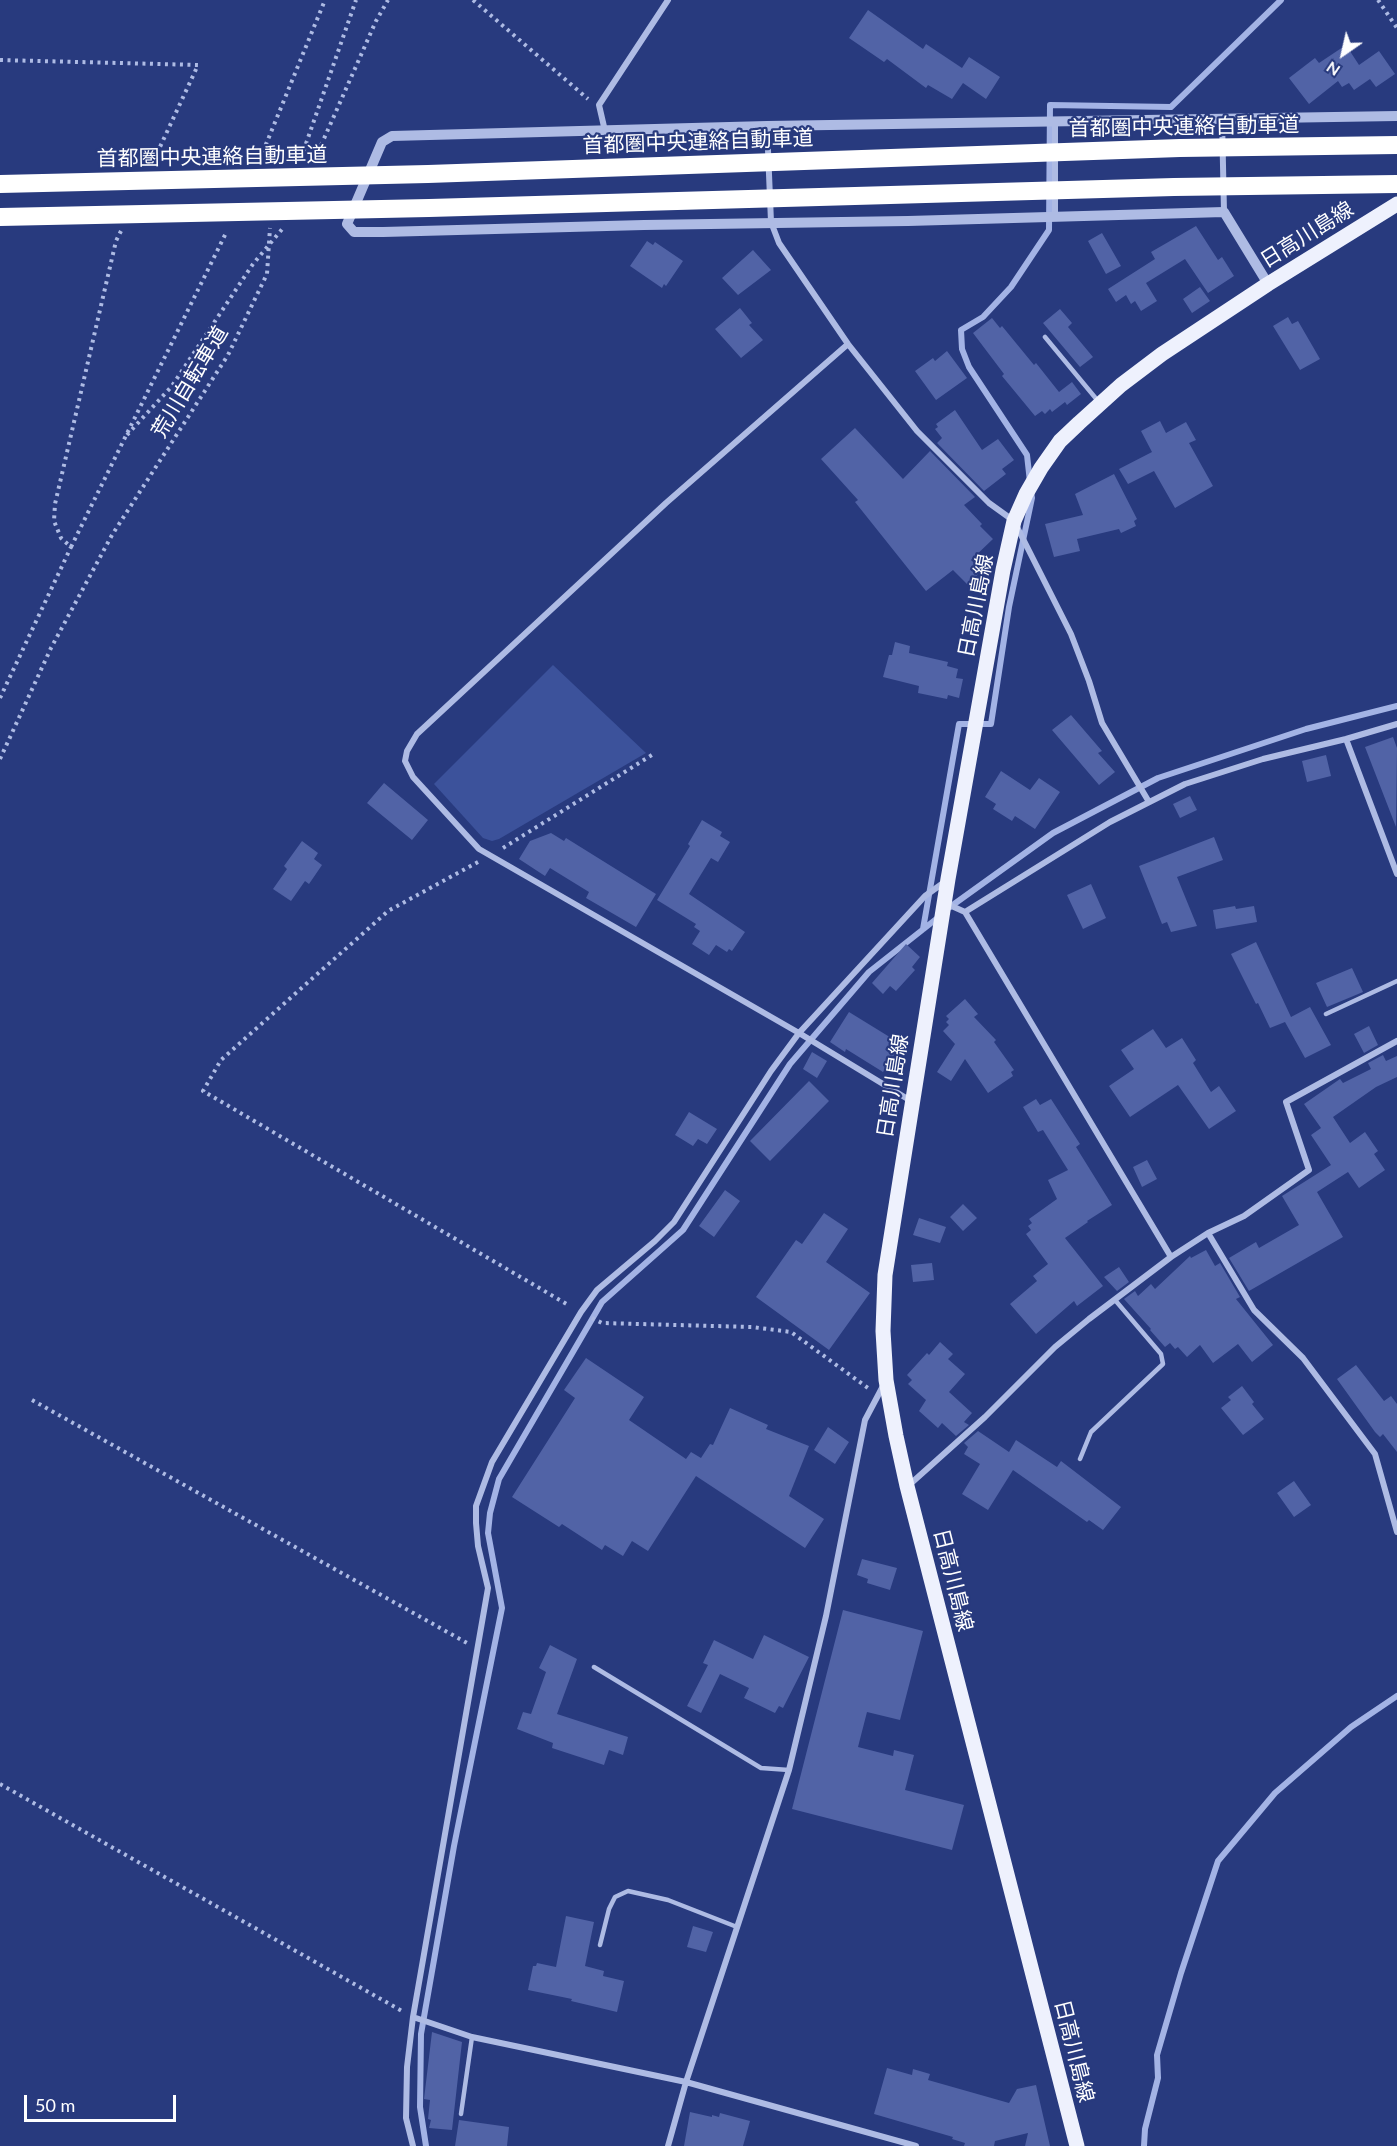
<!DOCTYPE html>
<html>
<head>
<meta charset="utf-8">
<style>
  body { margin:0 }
  #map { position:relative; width:1397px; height:2146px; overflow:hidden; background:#283a7e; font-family:Lato,sans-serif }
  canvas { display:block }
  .north { position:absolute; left:1313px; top:24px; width:60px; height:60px; -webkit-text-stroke:4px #283a7e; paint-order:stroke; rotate:214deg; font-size:16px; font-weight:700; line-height:24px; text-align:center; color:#fff }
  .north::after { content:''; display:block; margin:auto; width:21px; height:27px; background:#fff; clip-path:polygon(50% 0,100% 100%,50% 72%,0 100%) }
  .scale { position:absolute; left:24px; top:2095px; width:152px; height:27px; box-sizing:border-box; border:3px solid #fff; border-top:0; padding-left:8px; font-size:18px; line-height:21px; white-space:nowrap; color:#fff; -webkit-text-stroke:4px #283a7e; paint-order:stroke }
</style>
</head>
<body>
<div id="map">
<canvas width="1397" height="2146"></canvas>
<div class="north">N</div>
<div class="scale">50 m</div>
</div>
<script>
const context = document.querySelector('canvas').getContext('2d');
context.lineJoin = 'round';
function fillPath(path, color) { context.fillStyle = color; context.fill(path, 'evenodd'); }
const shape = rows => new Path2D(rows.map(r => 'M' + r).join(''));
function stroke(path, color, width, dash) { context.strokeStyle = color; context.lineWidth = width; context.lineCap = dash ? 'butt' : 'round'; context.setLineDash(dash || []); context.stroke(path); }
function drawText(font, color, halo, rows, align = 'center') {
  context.font = font + ' Lato,"Noto Sans JP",sans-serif'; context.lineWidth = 4.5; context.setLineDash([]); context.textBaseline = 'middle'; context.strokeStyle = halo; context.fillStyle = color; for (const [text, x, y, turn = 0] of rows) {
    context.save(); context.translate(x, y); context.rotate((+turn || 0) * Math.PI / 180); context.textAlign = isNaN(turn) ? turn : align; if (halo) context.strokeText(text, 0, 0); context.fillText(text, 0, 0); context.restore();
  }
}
fillPath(shape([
  [553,665,646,753,499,839,492,841,483,838,434,784]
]), '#3c529b');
stroke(shape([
  [1030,482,1027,455,969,367,962,349,961,330,983,317,1011,287,1049,230,1050,105,1171,107,1281,0],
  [950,907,1053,833,1158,778,1306,729,1397,706],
  [923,929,959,724,991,724,1009,607,1032,498,1031,492],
  [426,2146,420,2107,421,2034,454,1846,502,1608,488,1533,490,1513,499,1479,602,1302,683,1230,790,1064,869,972,940,916],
  [1144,2146,1145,2129,1158,2078,1157,2055,1181,1973,1218,1861,1275,1793,1351,1727,1397,1696]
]), '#a3b3e5', 6);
fillPath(shape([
  [868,10,923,49,926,44,962,68,969,57,1000,77,986,99,963,83,952,99,928,85,926,88,887,59,884,62,849,38],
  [1346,45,1359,65,1379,51,1395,74,1376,87,1370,79,1354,90,1349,83,1342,87,1338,81,1309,104,1289,78,1315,58,1319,63],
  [1196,226,1218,260,1222,257,1234,276,1208,293,1185,259,1146,283,1157,301,1141,311,1135,301,1131,304,1126,295,1116,302,1108,289,1155,259,1151,252],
  [1102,233,1121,266,1106,274,1088,241],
  [647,241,653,245,655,242,683,261,666,286,664,284,662,288,630,266],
  [753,250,771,270,738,295,722,278],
  [1200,287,1210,301,1192,313,1183,299],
  [740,308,752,323,749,325,763,340,741,358,715,329],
  [1060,309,1072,323,1068,327,1093,357,1080,367,1043,323],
  [1288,317,1292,324,1298,321,1320,359,1300,370,1273,326],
  [992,318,1000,328,1002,326,1034,365,1036,363,1059,392,1072,382,1081,394,1067,405,1065,402,1052,412,1050,409,1045,414,1042,411,1035,416,1002,376,1004,374,973,333],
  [947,351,967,378,936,400,915,371,933,358,935,361],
  [955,410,982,450,998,439,1014,460,1002,469,1006,474,984,491,937,443,942,438,935,429,938,427,936,424],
  [1160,421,1166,433,1186,422,1196,440,1189,443,1213,486,1175,508,1154,471,1128,484,1119,469,1152,452,1141,431],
  [855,428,903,479,930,451,975,497,964,505,982,524,980,526,993,539,971,560,982,570,968,585,953,570,926,591,855,502,858,500,821,459],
  [1114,474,1137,519,1134,521,1136,526,1121,533,1119,529,1077,539,1080,551,1054,557,1045,524,1083,515,1075,494],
  [895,642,910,646,909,653,948,662,947,666,958,669,956,678,963,679,959,698,948,695,947,699,918,693,919,686,883,677,889,655,892,655],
  [1071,715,1102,751,1098,753,1115,772,1099,785,1052,730],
  [1393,737,1397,748,1396,827,1365,747],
  [1326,755,1331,776,1307,782,1302,761],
  [1001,771,1030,790,1039,778,1060,792,1035,829,1015,816,1012,821,993,809,996,804,985,797],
  [384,783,428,820,412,840,367,803],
  [1190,796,1197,810,1180,818,1173,804],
  [702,820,722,832,720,836,730,842,718,862,711,858,689,894,745,932,732,951,729,949,727,952,716,945,709,955,692,944,700,931,694,927,696,924,657,900,690,846,688,844],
  [551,833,564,841,566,838,656,894,636,927,586,898,589,892,550,868,545,876,519,859,530,841],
  [1214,837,1223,860,1177,877,1197,926,1171,932,1167,922,1162,924,1139,866],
  [302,841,318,853,314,859,322,865,309,884,305,881,291,901,273,889,287,869,284,866],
  [1091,884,1106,918,1083,929,1067,895],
  [1235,906,1236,909,1254,906,1257,922,1216,929,1213,910],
  [1256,942,1291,1017,1310,1007,1331,1045,1305,1058,1285,1022,1270,1028,1258,1003,1256,1004,1231,954],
  [906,944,920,957,912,967,915,970,896,991,890,986,883,994,872,983],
  [1352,968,1363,992,1327,1007,1316,983],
  [965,999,978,1014,974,1017,996,1040,994,1042,1014,1070,1011,1072,1013,1076,988,1093,965,1059,951,1081,937,1072,955,1044,943,1031,949,1025,946,1022,949,1019,946,1016],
  [849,1012,901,1044,883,1072,846,1049,845,1052,830,1042],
  [1369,1026,1378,1045,1364,1053,1354,1034],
  [1153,1029,1166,1048,1182,1038,1196,1060,1193,1063,1211,1092,1219,1086,1236,1111,1209,1129,1178,1085,1130,1117,1109,1086,1134,1069,1121,1050],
  [812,1052,827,1061,817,1078,803,1069],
  [1383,1055,1386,1061,1397,1056,1397,1077,1376,1087,1333,1117,1350,1143,1365,1132,1378,1151,1374,1154,1385,1170,1359,1188,1348,1172,1317,1192,1343,1237,1249,1291,1229,1258,1256,1242,1259,1248,1299,1225,1282,1196,1331,1165,1311,1135,1321,1128,1304,1104,1340,1079,1343,1083,1371,1069,1368,1063],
  [809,1081,829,1101,770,1161,750,1141],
  [1036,1099,1040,1105,1051,1099,1080,1144,1076,1147,1112,1205,1087,1221,1088,1222,1065,1238,1103,1286,1077,1306,1074,1301,1036,1334,1010,1304,1037,1281,1033,1276,1048,1264,1026,1234,1031,1230,1028,1226,1032,1223,1029,1219,1057,1199,1048,1180,1068,1170,1043,1130,1038,1132,1023,1107],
  [689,1112,717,1129,707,1144,698,1139,693,1146,675,1135],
  [1147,1160,1157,1179,1142,1187,1133,1167],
  [725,1190,740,1201,714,1237,699,1226],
  [963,1204,977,1218,963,1231,950,1217],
  [824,1213,848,1229,826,1262,870,1293,829,1350,756,1297,796,1240,802,1244],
  [919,1218,946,1227,940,1243,913,1235],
  [1206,1250,1215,1266,1220,1263,1240,1297,1236,1299,1273,1345,1252,1362,1238,1344,1213,1363,1200,1345,1187,1357,1178,1347,1175,1349,1170,1343,1165,1347,1150,1330,1151,1329,1124,1299,1135,1291,1138,1296,1151,1284,1155,1289,1190,1256,1191,1258],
  [932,1263,934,1280,913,1282,911,1265],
  [1119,1267,1129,1282,1117,1291,1104,1277],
  [940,1342,953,1354,948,1359,965,1374,949,1392,972,1413,964,1422,969,1425,956,1436,942,1423,938,1428,919,1411,926,1400,908,1384,912,1380,907,1375,927,1353,929,1355],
  [586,1358,644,1397,629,1420,686,1459,691,1452,701,1458,710,1444,713,1445,730,1408,768,1425,766,1429,809,1446,789,1496,824,1519,805,1548,696,1476,648,1551,632,1541,623,1556,605,1545,602,1550,562,1524,559,1527,512,1497,575,1398,564,1390],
  [1356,1365,1384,1401,1391,1396,1397,1404,1397,1452,1383,1434,1380,1437,1375,1432,1337,1379],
  [1242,1386,1254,1402,1252,1404,1264,1419,1243,1435,1221,1408,1231,1400,1228,1397],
  [828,1427,849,1442,835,1464,814,1450],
  [978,1431,1009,1452,1016,1440,1057,1467,1061,1461,1121,1507,1103,1530,1089,1520,1087,1522,1013,1470,988,1510,962,1494,980,1464,964,1454,968,1447,964,1443],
  [1294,1481,1311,1505,1294,1517,1277,1493],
  [862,1559,897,1568,890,1590,867,1583,868,1579,857,1575],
  [843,1610,923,1631,900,1720,867,1712,858,1747,893,1756,894,1750,914,1755,905,1790,964,1805,952,1850,792,1809],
  [764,1635,809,1657,783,1708,779,1706,775,1713,744,1698,749,1688,720,1674,701,1713,687,1706,708,1665,703,1663,714,1640,753,1659],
  [550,1645,577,1659,557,1714,628,1737,623,1755,609,1750,604,1765,552,1748,553,1743,517,1729,523,1712,531,1714,546,1672,539,1668],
  [566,1916,594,1922,585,1966,604,1971,603,1976,624,1981,617,2012,571,2001,572,1999,528,1990,533,1966,536,1966,537,1963,556,1967],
  [693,1926,713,1932,706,1952,687,1947],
  [432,2032,462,2042,452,2130,429,2128,431,2120,428,2119,430,2100,424,2099],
  [887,2068,912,2075,913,2069,930,2074,928,2080,1009,2103,1017,2089,1036,2085,1050,2146,1025,2146,1028,2133,995,2141,994,2146,964,2146,965,2143,952,2139,953,2137,874,2114],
  [690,2112,712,2117,712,2115,719,2117,720,2113,750,2121,743,2146,684,2146],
  [459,2120,509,2127,507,2146,455,2146]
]), '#5163a6');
stroke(shape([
  [473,0,588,99],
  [1378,0,1397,28],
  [0,60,198,65,153,162],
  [301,158,356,0],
  [260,159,325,0],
  [315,159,376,21,388,0],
  [121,231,116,241,55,504,54,521,61,538,71,547,227,231],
  [127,435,172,386,253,264,283,228],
  [0,698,71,547],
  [0,759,51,648,112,535,228,355,267,274,270,228],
  [503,848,655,753],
  [478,862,388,911,221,1060,203,1091,570,1306],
  [592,1318,602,1323,752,1327,791,1332,868,1388],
  [32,1400,467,1643],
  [0,1784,402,2011]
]), '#aebbe4', 4, [3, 4.5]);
stroke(shape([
  [1045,337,1098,401],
  [1326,1014,1397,981],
  [1080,1459,1091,1432,1163,1364,1161,1354,1115,1300],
  [594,1667,761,1768,789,1770],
  [600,1945,609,1909,615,1897,628,1891,668,1900,737,1927],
  [461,2114,472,2037]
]), '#aebbe4', 4.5);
stroke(shape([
  [1222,119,1224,212],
  [1055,122,1055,216],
  [767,126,771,222,779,243,848,344,917,431,989,503,1014,521,1071,634,1089,681,1102,723,1149,802],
  [605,131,599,105,668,0],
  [848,344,666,503,417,734,407,751,405,761,413,777,479,849,799,1033,911,1101],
  [1346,739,1397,874],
  [945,903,965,912,1110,822,1185,784,1263,759,1346,739,1397,724],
  [965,912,1171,1257],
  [1208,1233,1254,1310,1303,1358,1375,1454,1397,1532],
  [908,1486,985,1417,1055,1347,1089,1319,1171,1257,1208,1233,1244,1216,1309,1170,1286,1102,1397,1041],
  [413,2017,472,2037,686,2082,916,2146],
  [413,2146,406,2118,407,2067,413,2017,488,1588,478,1546,476,1523,476,1506,492,1462,581,1312,597,1290,655,1241,674,1222,771,1071,799,1033,925,896,946,881],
  [668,2146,686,2082,789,1770,826,1616,865,1420,883,1386]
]), '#aebbe4', 6);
stroke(shape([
  [1268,284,1224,212,908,221,644,225,383,232,354,232,347,224,382,142,392,136,767,126,1397,116]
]), '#aebbe4', 10);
stroke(shape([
  [1077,2146,907,1486,896,1436,886,1380,883,1331,885,1275,948,879,1003,570,1014,521,1026,494,1041,468,1060,441,1079,423,1121,385,1162,354,1268,284,1397,204]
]), '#eef1fd', 15);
stroke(shape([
  [0,184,428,174,1180,148,1397,145],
  [0,217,429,208,1174,187,1397,184]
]), '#fff', 18);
drawText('21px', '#fff', '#283a7e', [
  ["首都圏中央連絡自動車道",1184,127,-1],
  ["首都圏中央連絡自動車道",698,142,-2],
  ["首都圏中央連絡自動車道",212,157,-1],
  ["日高川島線",1307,235,-32],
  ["荒川自転車道",190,382,-59],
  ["日高川島線",976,606,-79],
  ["日高川島線",893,1086,-81],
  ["日高川島線",953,1580,76],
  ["日高川島線",1074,2051,76]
]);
</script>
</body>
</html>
